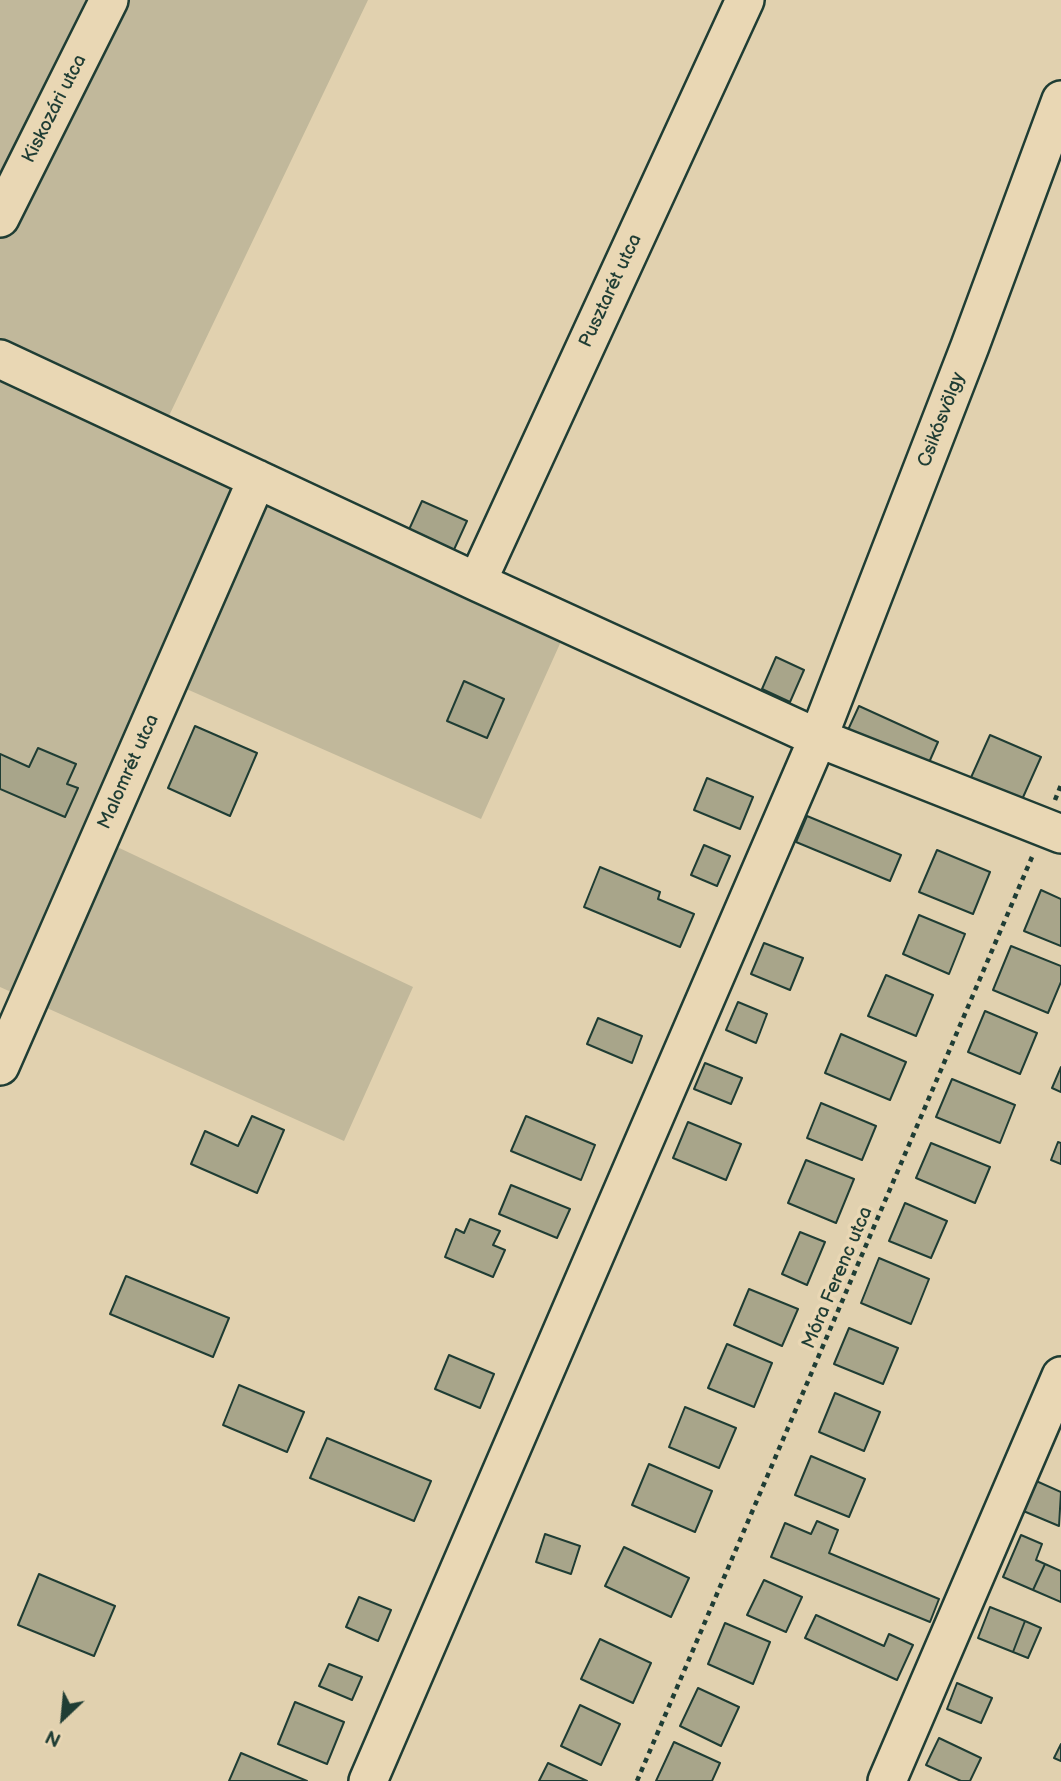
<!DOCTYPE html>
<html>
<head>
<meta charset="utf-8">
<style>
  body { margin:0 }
  #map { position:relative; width:1061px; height:1781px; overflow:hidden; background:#e1d1af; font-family:"Balsamiq Sans",sans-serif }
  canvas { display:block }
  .north { position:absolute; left:28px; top:1683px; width:70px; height:70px; -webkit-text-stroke:5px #e9d7b4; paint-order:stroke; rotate:206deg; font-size:19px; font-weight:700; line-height:28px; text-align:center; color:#1f3d34 }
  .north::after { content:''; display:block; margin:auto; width:24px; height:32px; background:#1f3d34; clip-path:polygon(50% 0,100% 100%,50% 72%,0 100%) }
</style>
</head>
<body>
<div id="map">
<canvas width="1061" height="1781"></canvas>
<div class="north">N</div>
</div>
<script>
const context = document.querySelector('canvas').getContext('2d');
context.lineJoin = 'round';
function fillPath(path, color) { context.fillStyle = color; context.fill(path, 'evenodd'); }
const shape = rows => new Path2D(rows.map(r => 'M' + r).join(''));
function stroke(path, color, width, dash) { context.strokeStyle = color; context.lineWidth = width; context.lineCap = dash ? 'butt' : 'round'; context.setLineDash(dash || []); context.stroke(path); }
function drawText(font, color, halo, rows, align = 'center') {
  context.font = font + ' "Balsamiq Sans",sans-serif'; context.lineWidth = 7; context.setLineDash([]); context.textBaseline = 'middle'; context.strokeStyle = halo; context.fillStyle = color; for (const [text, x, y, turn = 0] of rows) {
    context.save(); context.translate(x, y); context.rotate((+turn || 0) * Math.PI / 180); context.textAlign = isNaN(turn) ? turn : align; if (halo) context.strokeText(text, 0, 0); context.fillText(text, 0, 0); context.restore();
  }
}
fillPath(shape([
  [0,0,368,0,155,445,563,637,481,819,182,687,113,845,413,987,344,1141,0,987]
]), '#c1b89b');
const building = shape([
  [422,501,467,521,452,554,407,534,422,501],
  [776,657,804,670,790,702,762,689,776,657],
  [464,681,504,699,487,738,447,721,464,681],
  [859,706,938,742,927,767,847,732,859,706],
  [195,726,257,753,230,816,168,788,195,726],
  [990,735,1041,757,1020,804,969,782,990,735],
  [38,748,76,764,67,784,78,788,65,817,0,789,0,754,29,767,38,748],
  [707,778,753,797,740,829,694,810,707,778],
  [807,816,901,855,890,881,796,842,807,816],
  [704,845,730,856,717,886,691,875,704,845],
  [937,850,990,872,973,914,919,892,937,850],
  [600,867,660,892,658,899,694,914,680,947,584,907,600,867],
  [1041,890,1061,899,1061,946,1024,931,1041,890],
  [919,915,965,934,949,974,903,954,919,915],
  [764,943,803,958,790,990,751,974,764,943],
  [1011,946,1061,966,1061,982,1048,1013,993,990,1011,946],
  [886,975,933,995,916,1036,868,1016,886,975],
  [738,1002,767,1014,756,1043,726,1030,738,1002],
  [985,1011,1037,1033,1020,1074,968,1052,985,1011],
  [598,1018,642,1036,632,1063,587,1044,598,1018],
  [841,1034,906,1062,890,1100,825,1073,841,1034],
  [705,1063,742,1078,731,1104,694,1089,705,1063],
  [1061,1067,1061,1092,1052,1088,1061,1067],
  [952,1079,1015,1105,1000,1143,936,1117,952,1079],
  [821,1103,876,1126,862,1160,807,1138,821,1103],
  [252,1116,284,1130,257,1193,191,1164,205,1131,238,1146,252,1116],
  [526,1116,595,1145,581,1180,511,1151,526,1116],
  [688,1122,741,1144,726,1180,673,1158,688,1122],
  [1058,1142,1061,1143,1061,1164,1051,1160,1058,1142],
  [931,1143,990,1167,975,1203,916,1178,931,1143],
  [806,1160,854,1179,836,1223,788,1203,806,1160],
  [511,1185,570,1209,557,1238,499,1214,511,1185],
  [905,1203,947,1221,931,1258,889,1241,905,1203],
  [470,1219,500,1231,493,1245,505,1250,493,1277,445,1257,456,1229,464,1233,470,1219],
  [800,1232,825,1242,807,1285,782,1274,800,1232],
  [879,1258,929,1279,911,1324,861,1303,879,1258],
  [126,1276,229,1318,213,1357,110,1314,126,1276],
  [749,1289,798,1309,782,1346,734,1325,749,1289],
  [849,1328,898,1348,883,1384,834,1364,849,1328],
  [727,1344,772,1363,754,1407,708,1388,727,1344],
  [449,1355,494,1374,480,1408,435,1389,449,1355],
  [239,1385,304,1412,287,1452,223,1425,239,1385],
  [835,1393,880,1412,864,1451,819,1432,835,1393],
  [685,1407,736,1428,719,1468,669,1447,685,1407],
  [327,1438,431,1481,414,1521,310,1478,327,1438],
  [811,1456,865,1479,849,1517,795,1495,811,1456],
  [649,1464,712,1491,695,1532,632,1505,649,1464],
  [1034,1480,1061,1492,1059,1526,1021,1510,1034,1480],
  [817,1521,838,1530,829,1553,939,1599,930,1622,771,1557,785,1523,811,1534,817,1521],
  [545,1534,580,1546,571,1574,536,1562,545,1534],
  [1021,1535,1042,1544,1036,1560,1045,1564,1033,1590,1003,1577,1021,1535],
  [624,1547,689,1578,671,1617,605,1586,624,1547],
  [1045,1564,1061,1571,1061,1602,1033,1590,1045,1564],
  [39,1574,115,1606,94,1656,18,1625,39,1574],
  [764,1580,802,1597,786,1632,747,1615,764,1580],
  [359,1597,391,1610,378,1641,346,1627,359,1597],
  [990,1607,1025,1621,1013,1652,978,1638,990,1607],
  [816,1615,884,1646,889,1634,913,1645,897,1680,805,1638,816,1615],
  [1025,1621,1041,1628,1028,1658,1013,1652,1025,1621],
  [725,1623,770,1642,753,1684,708,1664,725,1623],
  [600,1639,651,1663,633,1703,581,1679,600,1639],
  [329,1664,362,1677,352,1700,319,1686,329,1664],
  [957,1683,992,1698,981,1723,947,1709,957,1683],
  [698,1688,739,1707,721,1746,680,1726,698,1688],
  [295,1702,344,1722,327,1764,278,1744,295,1702],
  [580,1705,620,1724,601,1765,561,1746,580,1705],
  [939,1738,981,1758,970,1781,961,1781,926,1765,939,1738],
  [674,1742,720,1763,712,1781,656,1781,674,1742],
  [1061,1744,1061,1761,1054,1758,1061,1744],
  [241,1753,307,1781,229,1781,241,1753],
  [548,1763,587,1781,539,1781,548,1763]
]);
fillPath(building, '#a8a58a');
stroke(building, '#1f3d34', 2);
const minor = shape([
  [0,218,109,0],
  [0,359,477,582,818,738,1061,834],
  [477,582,745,0],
  [0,1066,257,479],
  [368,1781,818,738,970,346,1061,100],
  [887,1781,1061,1376]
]);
stroke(minor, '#1f3d34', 42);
stroke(shape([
  [1055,800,1061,785],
  [637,1781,1032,857]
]), '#1f3d34', 4.5, [5, 5]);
stroke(minor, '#e9d7b4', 37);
drawText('19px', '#1f3d34', '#e9d7b4', [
  ["Kiskozári utca",55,109,-63],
  ["Pusztarét utca",611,291,-65],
  ["Csikósvölgy",942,420,-69],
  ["Malomrét utca",129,772,-66],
  ["Móra Ferenc utca",838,1278,-67]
]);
</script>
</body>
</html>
